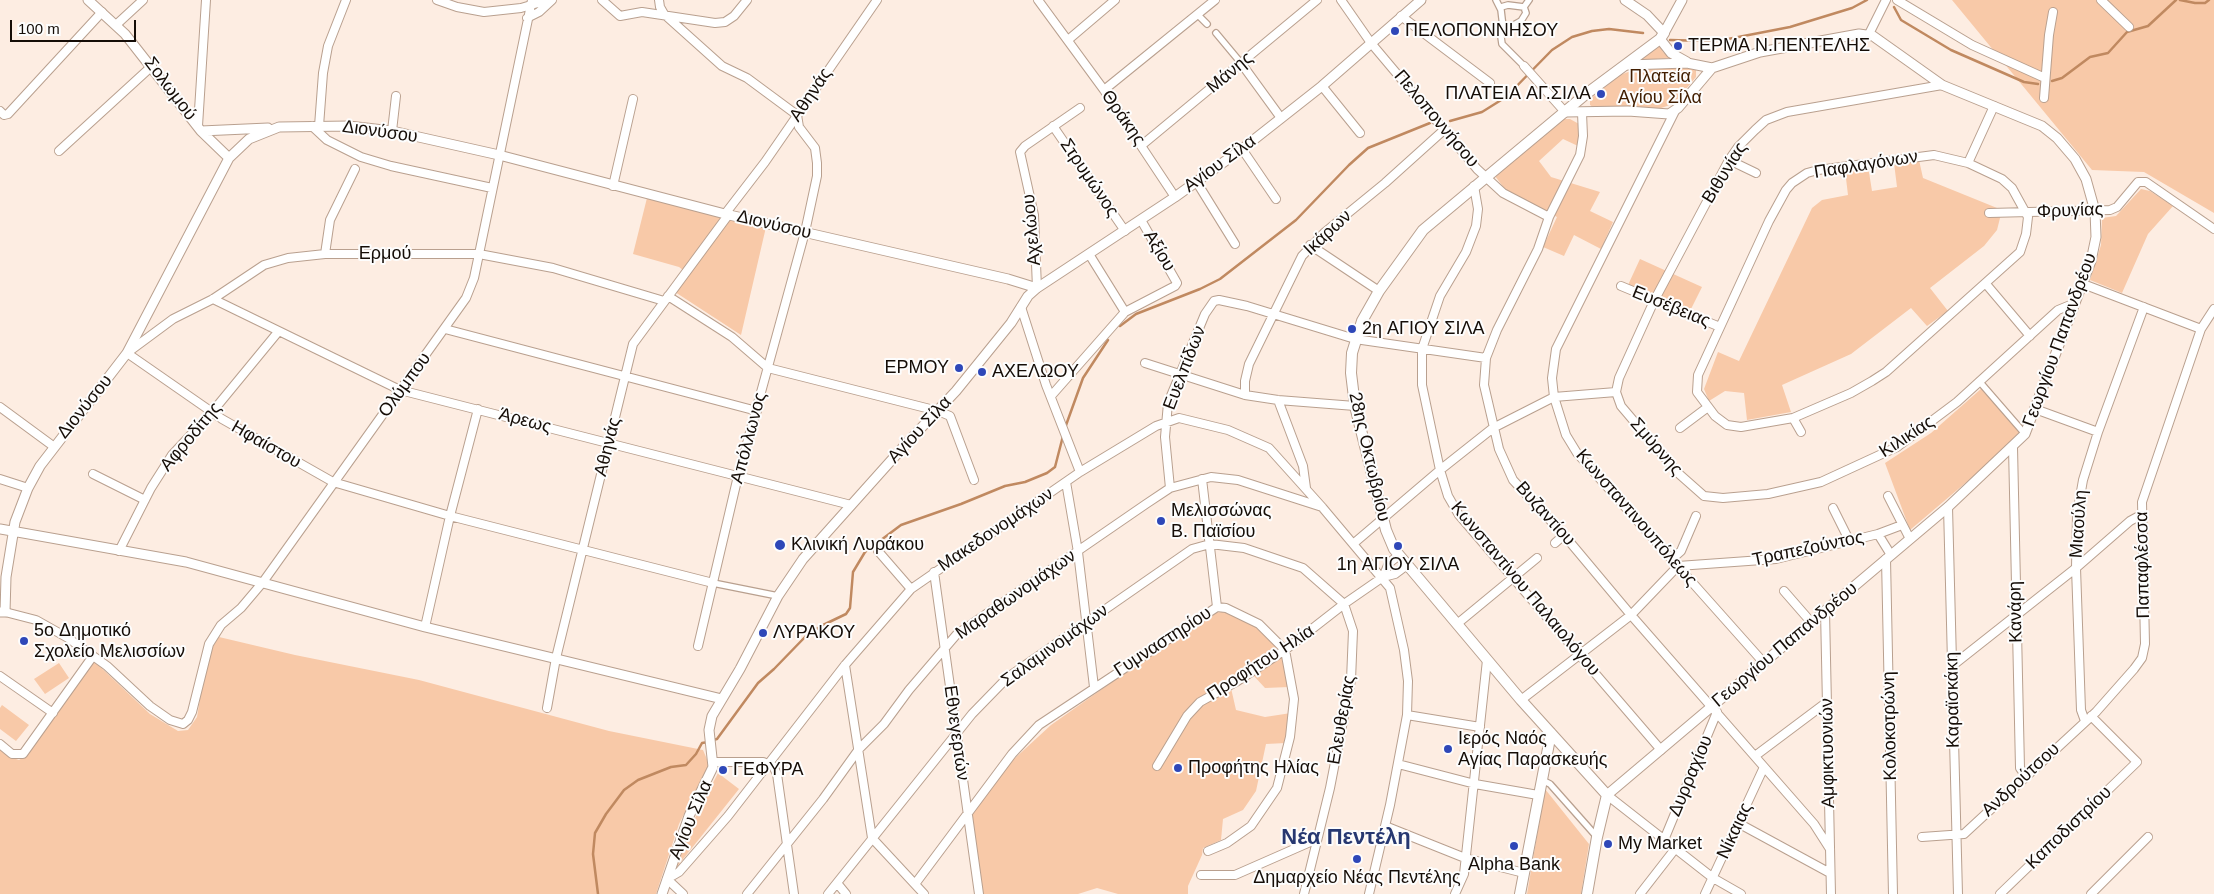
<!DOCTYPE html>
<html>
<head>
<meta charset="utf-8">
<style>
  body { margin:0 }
  #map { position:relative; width:2214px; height:894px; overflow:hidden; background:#fdede2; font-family:Arial,sans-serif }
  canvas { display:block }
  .scale { position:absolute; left:10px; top:20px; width:126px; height:22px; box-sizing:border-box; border:2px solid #150d07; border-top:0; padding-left:6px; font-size:15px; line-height:18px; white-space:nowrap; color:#150d07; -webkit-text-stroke:4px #fdfdfd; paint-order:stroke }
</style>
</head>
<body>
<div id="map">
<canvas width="2214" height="894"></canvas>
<div class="scale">100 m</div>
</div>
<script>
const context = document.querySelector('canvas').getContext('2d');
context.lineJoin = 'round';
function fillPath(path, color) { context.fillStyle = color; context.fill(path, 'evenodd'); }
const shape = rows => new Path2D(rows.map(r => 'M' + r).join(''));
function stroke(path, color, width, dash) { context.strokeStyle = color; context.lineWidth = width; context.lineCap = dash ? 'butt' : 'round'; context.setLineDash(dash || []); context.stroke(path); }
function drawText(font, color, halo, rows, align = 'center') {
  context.font = font + ' Arial,sans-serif'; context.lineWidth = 4; context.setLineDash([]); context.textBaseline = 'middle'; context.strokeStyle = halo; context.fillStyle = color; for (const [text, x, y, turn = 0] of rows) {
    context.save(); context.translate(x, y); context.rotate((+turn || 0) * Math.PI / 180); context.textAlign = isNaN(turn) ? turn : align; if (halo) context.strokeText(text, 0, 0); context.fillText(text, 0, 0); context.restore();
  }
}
fillPath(shape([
  [1952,0,2214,0,2214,213,2144,172,2092,170],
  [1660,44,1663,52,1671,58,1640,60],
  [1690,66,1696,70,1696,77,1676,101,1667,106,1658,109,1623,106,1597,110,1590,105,1590,99,1620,75,1636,69],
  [1563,119,1570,119,1579,124,1581,133,1578,146,1563,139,1539,161,1551,177,1600,192,1590,211,1613,222,1601,249,1574,235,1564,256,1543,247,1557,217,1507,192,1495,176],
  [1919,160,1923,178,2002,210,1997,230,1984,246,1930,288,1948,311,1927,326,1911,308,1851,354,1782,385,1791,412,1747,420,1744,393,1725,391,1709,401,1704,389,1718,352,1739,361,1812,208,1822,200,1848,195,1845,170,1868,166,1872,191,1897,187,1894,163],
  [2141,189,2150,191,2173,206,2148,234,2122,293,2090,280,2101,245,2102,218,2116,216],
  [647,198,766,227,741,335,675,292,687,273,679,267,633,254],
  [1640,259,1702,287,1690,311,1628,285],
  [1982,388,2020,432,1996,457,1910,530,1885,463,1931,433],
  [1222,612,1240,614,1255,621,1280,648,1284,657,1289,687,1265,688,1253,675,1231,688,1236,710,1265,717,1291,713,1286,743,1266,744,1256,791,1243,810,1223,819,1221,840,1203,848,1202,855,1188,886,1188,894,1118,894,1097,888,1078,894,983,894,970,814,1013,760,1051,725,1210,613],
  [219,637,295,655,419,680,609,731,703,750,709,764,679,824,656,894,0,894,0,749,10,757,19,760,28,754,93,660,150,714,178,731,188,730,197,717,204,674,213,646],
  [59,663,69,678,45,694,34,679],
  [2,705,29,725,16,741,0,729,0,708],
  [718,773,739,789,676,868,694,820],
  [1545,789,1589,844,1581,894,1527,894]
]), '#f8c9a8');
stroke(shape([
  [2180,0,2195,3,2205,3,2209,0],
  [1894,7,1901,20,1951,50,2024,82,2038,84],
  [1670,40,1706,41,1728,39,1790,27,1852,8,1867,0],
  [2052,81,2062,78,2090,57,2108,53,2127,32,2148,26,2176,0],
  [1450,121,1482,112,1506,97,1552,50,1572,37,1592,31,1609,29,1643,33],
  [1120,326,1136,314,1200,289,1220,279,1296,220,1349,165,1368,148,1430,123],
  [1065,428,1083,378,1108,340],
  [713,740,717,739,758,683,774,669,806,636,821,626,846,614,850,608,853,572,865,552,901,525,961,504,1005,486,1025,482,1047,473,1055,467,1063,436],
  [598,894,593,854,595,833,606,814,624,790,638,780,671,767,686,765,696,754,702,743,708,742]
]), '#c08960', 2.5);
const pedestrian = shape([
  [1496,0,1501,10,1503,27],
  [1501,7,1508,5,1524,7],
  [1198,15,1207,24],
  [1216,33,1241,63],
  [1524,66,1502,44,1501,37,1503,27,1512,26,1521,21,1526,13,1524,7,1529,0],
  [1979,381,2025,434],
  [713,583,778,596],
  [1542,780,1550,784,1597,837]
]);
const minor = shape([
  [437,0,457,7,484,12,521,8,548,0],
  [602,0,620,16,642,12,715,23,725,22,734,16,747,0],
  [659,0,660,7,664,14,722,66,747,78,797,115,799,127,815,148,817,163,817,176,805,232,738,476,698,646],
  [1038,0,1104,90,1175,197],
  [1341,0,1371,43,1477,169,1503,193,1549,217],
  [1897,0,1972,45,2045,78],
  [2101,0,2129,27],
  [1401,16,1490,83],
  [527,18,539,12,552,0],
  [117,24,143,0],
  [1869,34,1886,0],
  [1068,40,1115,0],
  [1241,63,1281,118],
  [1524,66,1565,112],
  [1322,86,1360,133],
  [1104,90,1215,0],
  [2044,98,2049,35,2053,12],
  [0,111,4,115,8,114,102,12],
  [1675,111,1556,349,1552,378,1554,397,1566,435,1577,453,1764,663],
  [1582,113,1583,136,1580,155,1549,217,1538,249,1497,330,1486,358,1484,385,1499,449,1513,480,1564,535,1631,615,1814,824,1830,849],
  [198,126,206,0],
  [312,126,327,140,361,157,391,166,492,188],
  [319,126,323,73,328,46,346,0],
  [1053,126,1125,231],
  [392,131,396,96],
  [1142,145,1317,0],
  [1242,149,1276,199],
  [59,151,152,66],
  [1934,155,1968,163,2002,179,2012,188,2028,217,2026,234,2020,252,1886,372,1872,381,1851,393,1793,418,1741,427,1727,425,1715,416,1697,392,1698,375,1769,221,1786,190,1792,183,1807,173,1818,170,1934,155],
  [1729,160,1756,173],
  [1968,163,1994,106],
  [1196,181,1235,244],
  [613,186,633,99],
  [1474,186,1478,209,1476,226,1466,252,1440,296,1422,349,1422,385,1440,470,1448,496,1459,515,1661,750],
  [1989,213,2110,210,2117,207,2138,182,2146,182,2214,229],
  [725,214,765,162,877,0],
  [1310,245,1379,291],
  [325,254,330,220,355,169],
  [1089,254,1125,312],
  [1986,284,2030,336],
  [2083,284,2201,329],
  [1621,286,1720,327],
  [1037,288,1034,215,1020,152,1025,146,1080,108],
  [668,296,732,337,768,368,938,411,950,416,974,480],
  [213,299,400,390,851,505],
  [664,301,553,268,479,254,325,254,288,258,264,265,213,299,173,319,127,353,222,419,333,482,450,516,713,583],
  [1021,307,1046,385,1080,472],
  [445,329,757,411],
  [1145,363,1245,395,1278,400,1355,406],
  [1616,392,1621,406,1678,473,1704,496,1723,498,1768,494,1821,482,1897,447,1957,402,2058,310,2075,303],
  [1616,392,1619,378,1654,301,1729,160,1738,147,1755,130,1766,120,1787,112,1942,85],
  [1245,395,1245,381,1249,364,1302,256,1325,232,1385,183,1445,129],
  [1051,396,1125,312,1175,286,1177,283,1141,220],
  [1278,400,1303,466,1306,488],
  [0,407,53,446],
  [2035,409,2098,432],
  [1793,418,1801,432],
  [1680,428,1708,407],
  [2013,447,2020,768,2025,775],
  [93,474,145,500],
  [0,479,28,488],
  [1202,479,1217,607],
  [1066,482,1078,552,1094,687],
  [1170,488,1165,437,1168,403,1205,314,1214,301,1219,300,1247,306,1355,339,1486,358],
  [1888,496,1910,539],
  [1948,507,1958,894],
  [1833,508,1850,542],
  [1878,534,1891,555],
  [1555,543,1564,535],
  [1353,544,1440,470,1493,428,1554,397,1616,392],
  [119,551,151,488,172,455,213,411,278,332],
  [878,551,911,589],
  [1672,559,1681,551,1696,516],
  [1886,559,1893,894],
  [934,572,979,894],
  [1383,577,1389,563,1398,556],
  [1784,591,1811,622],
  [1825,611,1831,894],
  [5,612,36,620,68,638,107,666,150,706,170,720,183,724,188,720,192,712,209,644,221,625,241,608,263,582,466,298,474,278,532,0],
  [1457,624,1537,558],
  [425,627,450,516,478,409],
  [845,665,872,838],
  [1952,666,2076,568,2130,521,2141,515],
  [0,676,53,713],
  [1521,700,1631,615,1678,566,1776,559,1878,534,1902,525],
  [547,708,556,658,633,344,729,214],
  [1407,715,1480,727],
  [2085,721,2081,710,2076,568,2077,514,2083,480,2098,432,2144,307],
  [0,744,12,754,23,754,93,656],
  [1755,756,1827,702],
  [713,762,763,762,773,766,777,774,794,894],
  [1398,764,1475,784,1538,795],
  [1157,766,1187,716,1200,702,1236,682,1285,650,1344,604,1383,577,1395,574,1407,565],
  [1607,795,1713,878,1741,894],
  [1738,823,1830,873],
  [1385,826,1465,858,1524,873],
  [1922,837,1964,834,2096,712,2134,669,2142,658,2145,644,2142,502,2201,329,2214,309],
  [872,838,924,894],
  [1664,840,1717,712],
  [1201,875,1235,875,1317,839],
  [837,883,846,894],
  [915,884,1012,754,1039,725,1217,607,1226,608,1259,624,1285,650,1294,699,1290,737,1277,788,1251,826,1227,843,1208,851],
  [683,894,667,879,679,872,728,816,845,665,911,589,1080,472,1156,426,1179,418,1228,430,1269,448,1322,507,1390,588,1404,650,1408,681,1407,715,1390,805,1369,894],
  [747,894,823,799,859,749,884,724,909,690,957,634,1146,504,1170,488,1211,477,1238,480,1322,507],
  [828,894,972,714,1008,677,1192,549,1210,544,1244,548,1303,568,1344,604,1353,631,1351,680,1330,788,1304,894],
  [1455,894,1464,874,1487,660],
  [1640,894,1675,849],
  [1705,894,1764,767],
  [2000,894,2137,762,2091,716],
  [2091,894,2148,837]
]);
const tertiary = shape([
  [88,0,125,34,201,131,229,158],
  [1625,0,1647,15,1664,33,1682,0],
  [1660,39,1671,53,1687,62],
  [1565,112,1628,111,1669,114,1678,108,1712,68],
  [201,131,268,128],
  [0,529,186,562,425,627,722,699],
  [0,612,5,612,6,577,15,522,28,488,40,466,127,353,229,158,249,139,279,127,349,126,392,131,499,155,725,214,1008,279,1037,288],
  [1607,795,1948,507,2025,434,2091,261,2096,237,2095,211,2086,179,2075,159,2057,138,2042,126,1942,85,1873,36,1859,34,1760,52,1712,68,1687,63,1627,65],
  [662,894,689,816,713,767,709,730,712,716,740,669,778,596,803,559,905,445,956,391,1011,323,1028,296,1037,288,1175,197,1242,149,1322,86,1421,0]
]);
const secondary = shape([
  [1520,894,1551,733],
  [1587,894,1597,837,1607,795,1521,700,1394,549,1386,530,1355,406,1351,373,1352,353,1362,321,1379,291,1423,230,1586,94,1660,39,1664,33]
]);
stroke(pedestrian, '#b9a08f', 8);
stroke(minor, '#b9a08f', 10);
stroke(tertiary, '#b9a08f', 11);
stroke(secondary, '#b9a08f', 12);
stroke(pedestrian, '#fff', 5.5);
stroke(minor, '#fff', 8);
stroke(tertiary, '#fff', 9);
stroke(secondary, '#fff', 10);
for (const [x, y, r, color] of [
  [1395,31,5,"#2e47b8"],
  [1678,46,5,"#2e47b8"],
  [1601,94,5,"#2e47b8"],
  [1352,329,5,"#2e47b8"],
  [959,368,5,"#2e47b8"],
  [982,372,5,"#2e47b8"],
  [1161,521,5,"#2e47b8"],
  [780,545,6,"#2e47b8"],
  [1398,546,5,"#2e47b8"],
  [763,633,5,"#2e47b8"],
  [24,641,5,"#2e47b8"],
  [1448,749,5,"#2e47b8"],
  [1178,768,5,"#2e47b8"],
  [723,770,5,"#2e47b8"],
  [1608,844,5,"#2e47b8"],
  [1514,846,5,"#2e47b8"],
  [1357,859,5,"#2e47b8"]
]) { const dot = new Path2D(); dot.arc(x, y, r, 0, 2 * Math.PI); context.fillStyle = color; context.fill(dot); stroke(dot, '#fdfdfd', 2); }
drawText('18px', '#150d07', '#fdfdfd', [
  ["ΠΕΛΟΠΟΝΝΗΣΟΥ",1405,31],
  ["ΤΕΡΜΑ Ν.ΠΕΝΤΕΛΗΣ",1688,46],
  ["ΠΛΑΤΕΙΑ ΑΓ.ΣΙΛΑ",1591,94,"right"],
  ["2η ΑΓΙΟΥ ΣΙΛΑ",1362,329],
  ["ΕΡΜΟΥ",949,368,"right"],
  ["ΑΧΕΛΩΟΥ",992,372],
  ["Μελισσώνας",1171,511],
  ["B. Παϊσίου",1171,532],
  ["Κλινική Λυράκου",791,545],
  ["1η ΑΓΙΟΥ ΣΙΛΑ",1398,565,"center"],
  ["5ο Δημοτικό",34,631],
  ["Σχολείο Μελισσίων",34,652],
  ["ΛΥΡΑΚΟΥ",773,633],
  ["Ιερός Ναός",1458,739],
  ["Αγίας Παρασκευής",1458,760],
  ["Προφήτης Ηλίας",1188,768],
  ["ΓΕΦΥΡΑ",733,770],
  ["My Market",1618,844],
  ["Alpha Bank",1514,865,"center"],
  ["Δημαρχείο Νέας Πεντέλης",1357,878,"center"]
], 'left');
drawText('18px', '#150d07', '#fdfdfd', [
  ["Μάνης",1230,73,-40],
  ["Σολωμού",170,89,53],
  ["Αθηνάς",811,95,-56],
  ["Θράκης",1123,118,55],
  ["Πελοποννήσου",1436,119,50],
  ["Διονύσου",380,132,8],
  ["Αγίου Σίλα",1220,164,-36],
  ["Παφλαγόνων",1866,165,-9],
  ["Βιθυνίας",1725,173,-58],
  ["Στρυμώνος",1089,178,56],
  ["Φρυγίας",2070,211,-2],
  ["Διονύσου",774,225,13],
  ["Αχελώου",1032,230,-95],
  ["Ικάρων",1328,233,-43],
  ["Αξίου",1159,251,59],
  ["Ερμού",385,254],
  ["Ευσέβειας",1671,307,22],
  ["Γεωργίου Παπανδρέου",2060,340,-70],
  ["Ευελπίδων",1185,368,-69],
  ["Ολύμπου",405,385,-54],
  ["Διονύσου",85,407,-51],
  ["Άρεως",525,421,15],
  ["Αγίου Σίλα",920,430,-47],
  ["Αφροδίτης",191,437,-50],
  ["Κιλικίας",1907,437,-33],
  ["Απόλλωνος",749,438,-75],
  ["Ηφαίστου",266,445,30],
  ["Αθηνάς",608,447,-76],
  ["Σμύρνης",1656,447,49],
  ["28ης Οκτωβρίου",1369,457,77],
  ["Βυζαντίου",1545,514,48],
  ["Κωνσταντινουπόλεως",1636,518,49],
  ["Μιαούλη",2079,524,-86],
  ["Μακεδονομάχων",996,530,-34],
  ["Τραπεζούντος",1808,549,-12],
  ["Παπαφλέσσα",2143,565,-91],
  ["Κωνσταντίνου Παλαιολόγου",1525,589,50],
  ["Μαραθωνομάχων",1016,595,-35],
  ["Κανάρη",2016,612,-91],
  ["Γυμναστηρίου",1163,642,-33],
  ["Γεωργίου Παπανδρέου",1785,645,-40],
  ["Σαλαμινομάχων",1055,646,-36],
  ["Προφήτου Ηλία",1261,663,-33],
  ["Καραϊσκάκη",1953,700,-91],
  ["Ελευθερίας",1342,720,-80],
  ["Κολοκοτρώνη",1890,726,-91],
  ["Εθνεγερτών",956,733,82],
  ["Αμφικτυονιών",1828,753,-91],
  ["Δυρραχίου",1691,776,-67],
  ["Ανδρούτσου",2021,780,-43],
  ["Αγίου Σίλα",691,820,-67],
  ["Καποδιστρίου",2069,828,-44],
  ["Νίκαιας",1735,831,-65]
]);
drawText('18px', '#421e00', '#fdfdfd', [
  ["Πλατεία",1660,77],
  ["Αγίου Σίλα",1660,98]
]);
drawText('bold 22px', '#273871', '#fdfdfd', [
  ["Νέα Πεντέλη",1346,838]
]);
</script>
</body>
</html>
